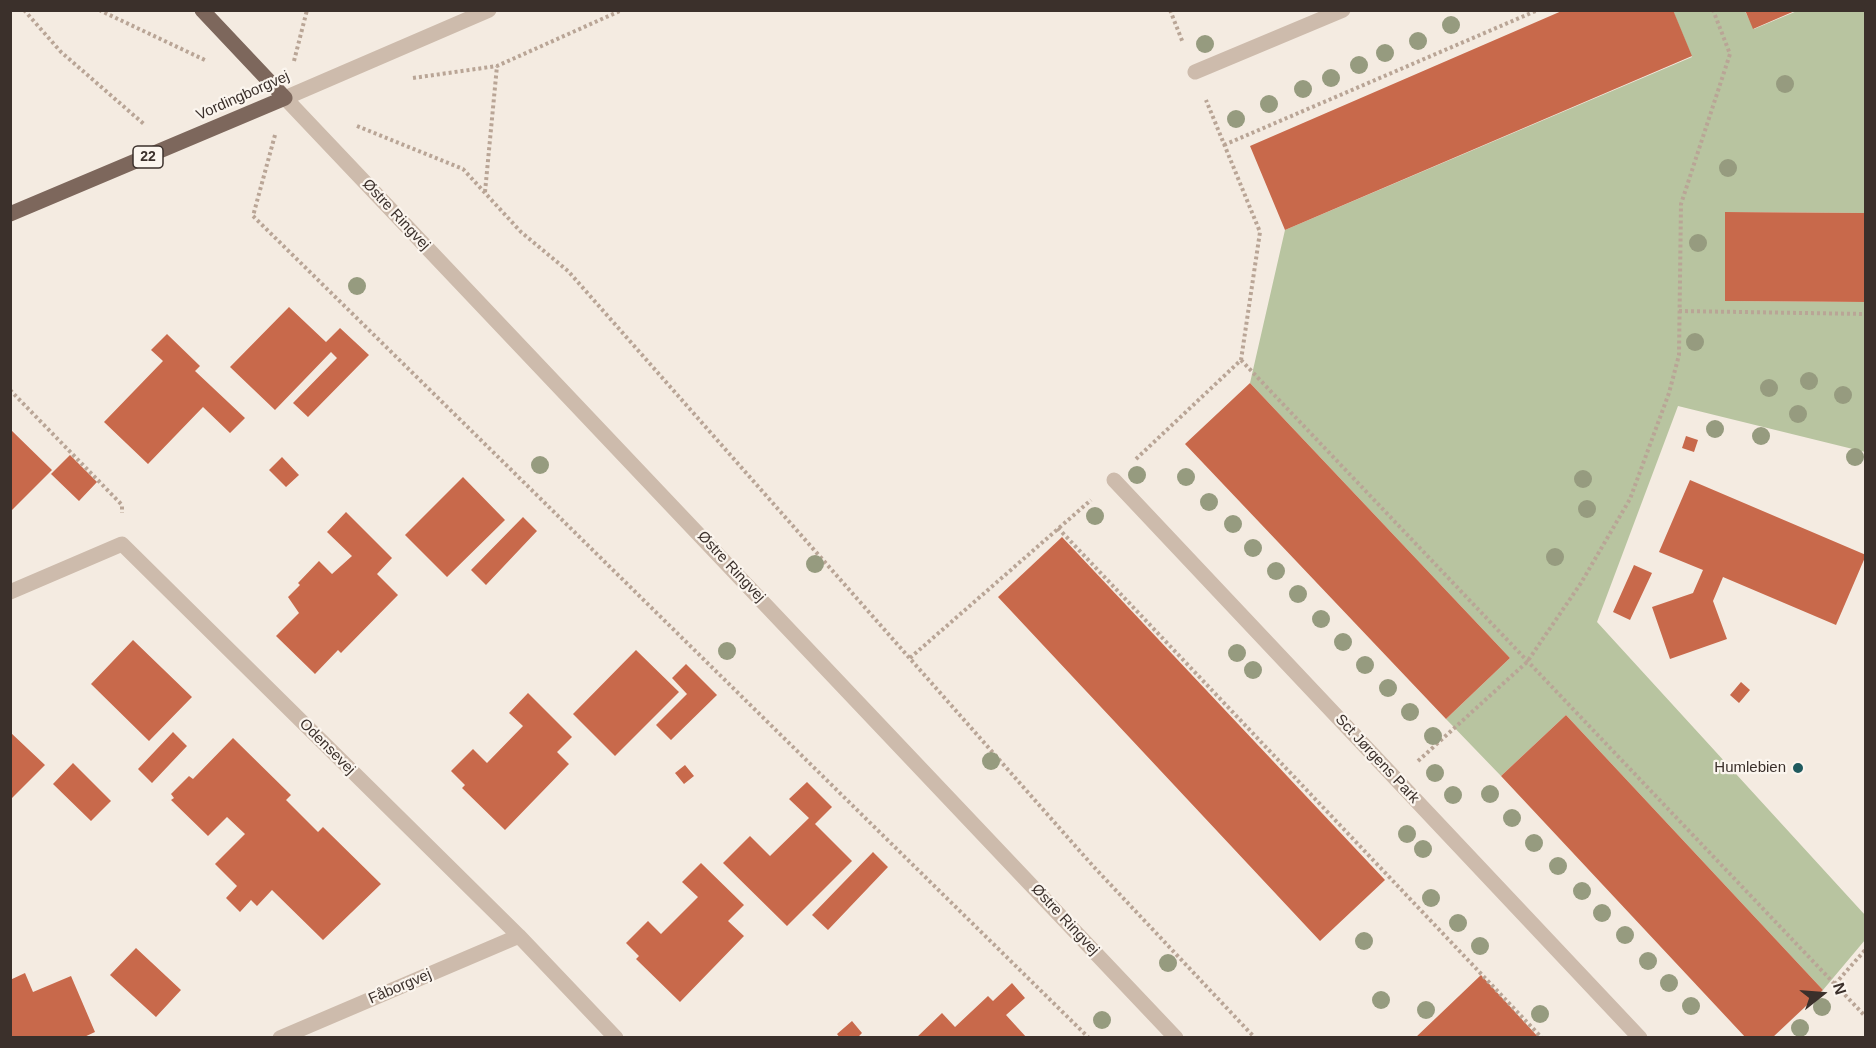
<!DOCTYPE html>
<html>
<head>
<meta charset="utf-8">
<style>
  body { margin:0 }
  #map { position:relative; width:1876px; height:1048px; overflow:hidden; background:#f4ebe1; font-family:Arial,sans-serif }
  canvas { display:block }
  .frame { position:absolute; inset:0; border:12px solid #3b302b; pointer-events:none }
  .north { position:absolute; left:1792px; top:964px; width:60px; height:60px; -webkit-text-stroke:4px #fbf5ee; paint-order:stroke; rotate:73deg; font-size:16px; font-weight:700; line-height:24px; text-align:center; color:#3b302b }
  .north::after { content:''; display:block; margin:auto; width:21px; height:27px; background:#3b302b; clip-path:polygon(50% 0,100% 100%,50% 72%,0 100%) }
</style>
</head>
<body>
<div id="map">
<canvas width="1876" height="1048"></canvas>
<div class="frame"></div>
<div class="north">N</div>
</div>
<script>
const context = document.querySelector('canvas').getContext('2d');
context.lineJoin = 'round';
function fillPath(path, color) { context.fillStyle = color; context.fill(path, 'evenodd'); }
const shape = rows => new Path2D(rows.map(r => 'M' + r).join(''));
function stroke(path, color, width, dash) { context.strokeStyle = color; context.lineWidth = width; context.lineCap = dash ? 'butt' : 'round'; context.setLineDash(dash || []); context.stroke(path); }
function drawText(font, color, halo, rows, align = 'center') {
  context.font = font + ' Arial,sans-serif'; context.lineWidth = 4.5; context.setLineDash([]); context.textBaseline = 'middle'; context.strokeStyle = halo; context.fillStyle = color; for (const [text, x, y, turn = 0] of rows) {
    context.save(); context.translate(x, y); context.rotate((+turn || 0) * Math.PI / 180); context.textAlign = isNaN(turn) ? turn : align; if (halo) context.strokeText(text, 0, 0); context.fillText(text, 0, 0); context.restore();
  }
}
fillPath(shape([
  [1673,11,1745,11,1754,29,1797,11,1865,11,1865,213,1726,212,1725,301,1865,302,1865,452,1678,406,1597,622,1865,915,1865,940,1823,990,1566,715,1501,776,1446,719,1510,658,1250,383,1285,230,1692,57]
]), '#b8c4a0');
fillPath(shape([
  [1564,10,1673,10,1692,56,1285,230,1250,146],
  [1745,10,1797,10,1753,29],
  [1725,212,1866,213,1866,302,1725,301],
  [289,307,326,342,340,328,369,355,308,417,293,403,337,358,331,352,275,410,230,367],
  [167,334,200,366,195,371,245,418,230,433,203,407,148,464,104,422,163,361,151,350],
  [1250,383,1510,658,1446,719,1185,444],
  [10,429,52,470,10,512],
  [1686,436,1698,440,1694,452,1682,448],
  [70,455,97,482,79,501,51,474],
  [282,457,299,475,286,487,269,470],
  [463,477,505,520,447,577,405,535],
  [1690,480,1866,555,1836,625,1723,577,1713,601,1727,639,1670,659,1652,607,1693,593,1703,570,1659,552],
  [346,512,392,558,377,574,398,595,341,653,338,650,315,674,276,636,299,613,288,597,300,585,298,583,319,561,332,574,352,556,327,532],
  [523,517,537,531,486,585,471,570],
  [1062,537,1385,880,1320,941,998,597],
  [1634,565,1652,573,1630,620,1613,612],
  [133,640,192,697,149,741,91,684],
  [636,650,679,692,615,756,573,714],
  [686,664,717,695,671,740,656,725,687,694,672,678],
  [1741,682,1750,690,1739,703,1730,695],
  [528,693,572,737,557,752,569,764,505,830,462,788,465,785,451,771,473,749,487,763,523,726,509,713],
  [1566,715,1823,990,1772,1038,1746,1038,1501,776],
  [10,732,45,765,10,800],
  [173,732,187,746,152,783,138,769],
  [233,738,291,795,286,800,318,832,323,827,381,884,323,940,272,890,257,906,251,900,240,912,226,898,237,886,215,864,245,834,227,817,208,836,171,800,174,798,171,794,189,776,193,779],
  [73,763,111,801,91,821,53,784],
  [685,765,694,776,684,784,675,773],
  [807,782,832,807,815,824,852,861,787,926,723,863,750,836,770,856,809,818,789,799],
  [873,852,888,867,828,930,812,915],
  [701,863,744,905,728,921,744,936,680,1002,636,959,639,956,626,943,648,921,661,934,698,897,682,882],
  [136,948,181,990,156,1017,110,975],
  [25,973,33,992,71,976,95,1032,82,1038,10,1038,10,980],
  [1481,975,1539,1038,1415,1038],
  [1012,983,1025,998,1006,1015,1027,1038,916,1038,942,1013,955,1027,988,996,993,1001],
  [852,1021,862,1033,857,1038,840,1038,837,1034]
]), '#c8694b');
stroke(shape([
  [24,10,61,52,145,125],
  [99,10,207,61],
  [1170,10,1183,43],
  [294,61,307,10],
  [413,78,497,66,622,10],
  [357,126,463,169,521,232,568,271,1093,866,1255,1038],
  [275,135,253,216,1089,1038],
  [1224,145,1538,10],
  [485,192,497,66],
  [1679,311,1866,314],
  [1241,360,1866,1017],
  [10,390,122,505,122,513],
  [1136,459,1241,360,1260,232,1206,100],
  [1058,528,1542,1038],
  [910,658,1091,500],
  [1418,761,1527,662,1581,583,1630,499,1669,393,1679,355,1681,204,1730,54,1713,10],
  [1835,984,1866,949]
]), '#b9a596', 4, [3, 3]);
stroke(shape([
  [489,10,285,98,1176,1038],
  [1195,72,1343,10],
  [1114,480,1640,1038],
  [10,592,122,544,519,936,616,1038],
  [280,1038,519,936]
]), '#cdbbac', 15);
stroke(shape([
  [10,214,285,98,202,10]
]), '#7d675c', 15);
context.fillStyle = '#969b7f';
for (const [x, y] of [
  [1451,25],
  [1418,41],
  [1205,44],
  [1385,53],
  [1359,65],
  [1331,78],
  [1785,84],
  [1303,89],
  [1269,104],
  [1236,119],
  [1728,168],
  [1698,243],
  [357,286],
  [1695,342],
  [1809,381],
  [1769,388],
  [1843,395],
  [1798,414],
  [1715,429],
  [1761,436],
  [1855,457],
  [540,465],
  [1137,475],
  [1186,477],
  [1583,479],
  [1209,502],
  [1587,509],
  [1095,516],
  [1233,524],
  [1253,548],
  [1555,557],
  [815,564],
  [1276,571],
  [1298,594],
  [1321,619],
  [1343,642],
  [727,651],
  [1237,653],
  [1365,665],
  [1253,670],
  [1388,688],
  [1410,712],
  [1433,736],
  [991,761],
  [1435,773],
  [1490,794],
  [1453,795],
  [1512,818],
  [1407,834],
  [1534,843],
  [1423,849],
  [1558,866],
  [1582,891],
  [1431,898],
  [1602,913],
  [1458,923],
  [1625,935],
  [1364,941],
  [1480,946],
  [1648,961],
  [1168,963],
  [1669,983],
  [1381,1000],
  [1691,1006],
  [1822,1007],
  [1426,1010],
  [1540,1014],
  [1102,1020],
  [1800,1028]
]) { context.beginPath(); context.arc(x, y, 9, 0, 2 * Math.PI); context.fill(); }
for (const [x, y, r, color] of [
  [1798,768,6,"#1f5a5e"]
]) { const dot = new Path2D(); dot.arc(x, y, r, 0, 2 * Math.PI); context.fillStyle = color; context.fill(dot); stroke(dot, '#fbf5ee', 2); }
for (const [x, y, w] of [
  [148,157,30]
]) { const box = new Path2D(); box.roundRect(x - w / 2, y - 11, w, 22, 4.5); context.fillStyle = '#fbf5ee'; context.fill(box); stroke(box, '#3b302b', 1.5); }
drawText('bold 14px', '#3b302b', null, [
  ["22",148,157]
]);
drawText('15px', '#3b302b', '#fbf5ee', [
  ["Vordingborgvej",243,96,-24],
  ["Østre Ringvej",396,215,47],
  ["Østre Ringvej",731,567,47],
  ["Odensevej",327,747,45],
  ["Sct Jørgens Park",1377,759,47],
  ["Østre Ringvej",1065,920,47],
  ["Fåborgvej",400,987,-23]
]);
drawText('15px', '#3b302b', '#fbf5ee', [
  ["Humlebien",1786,768]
], 'right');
</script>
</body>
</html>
